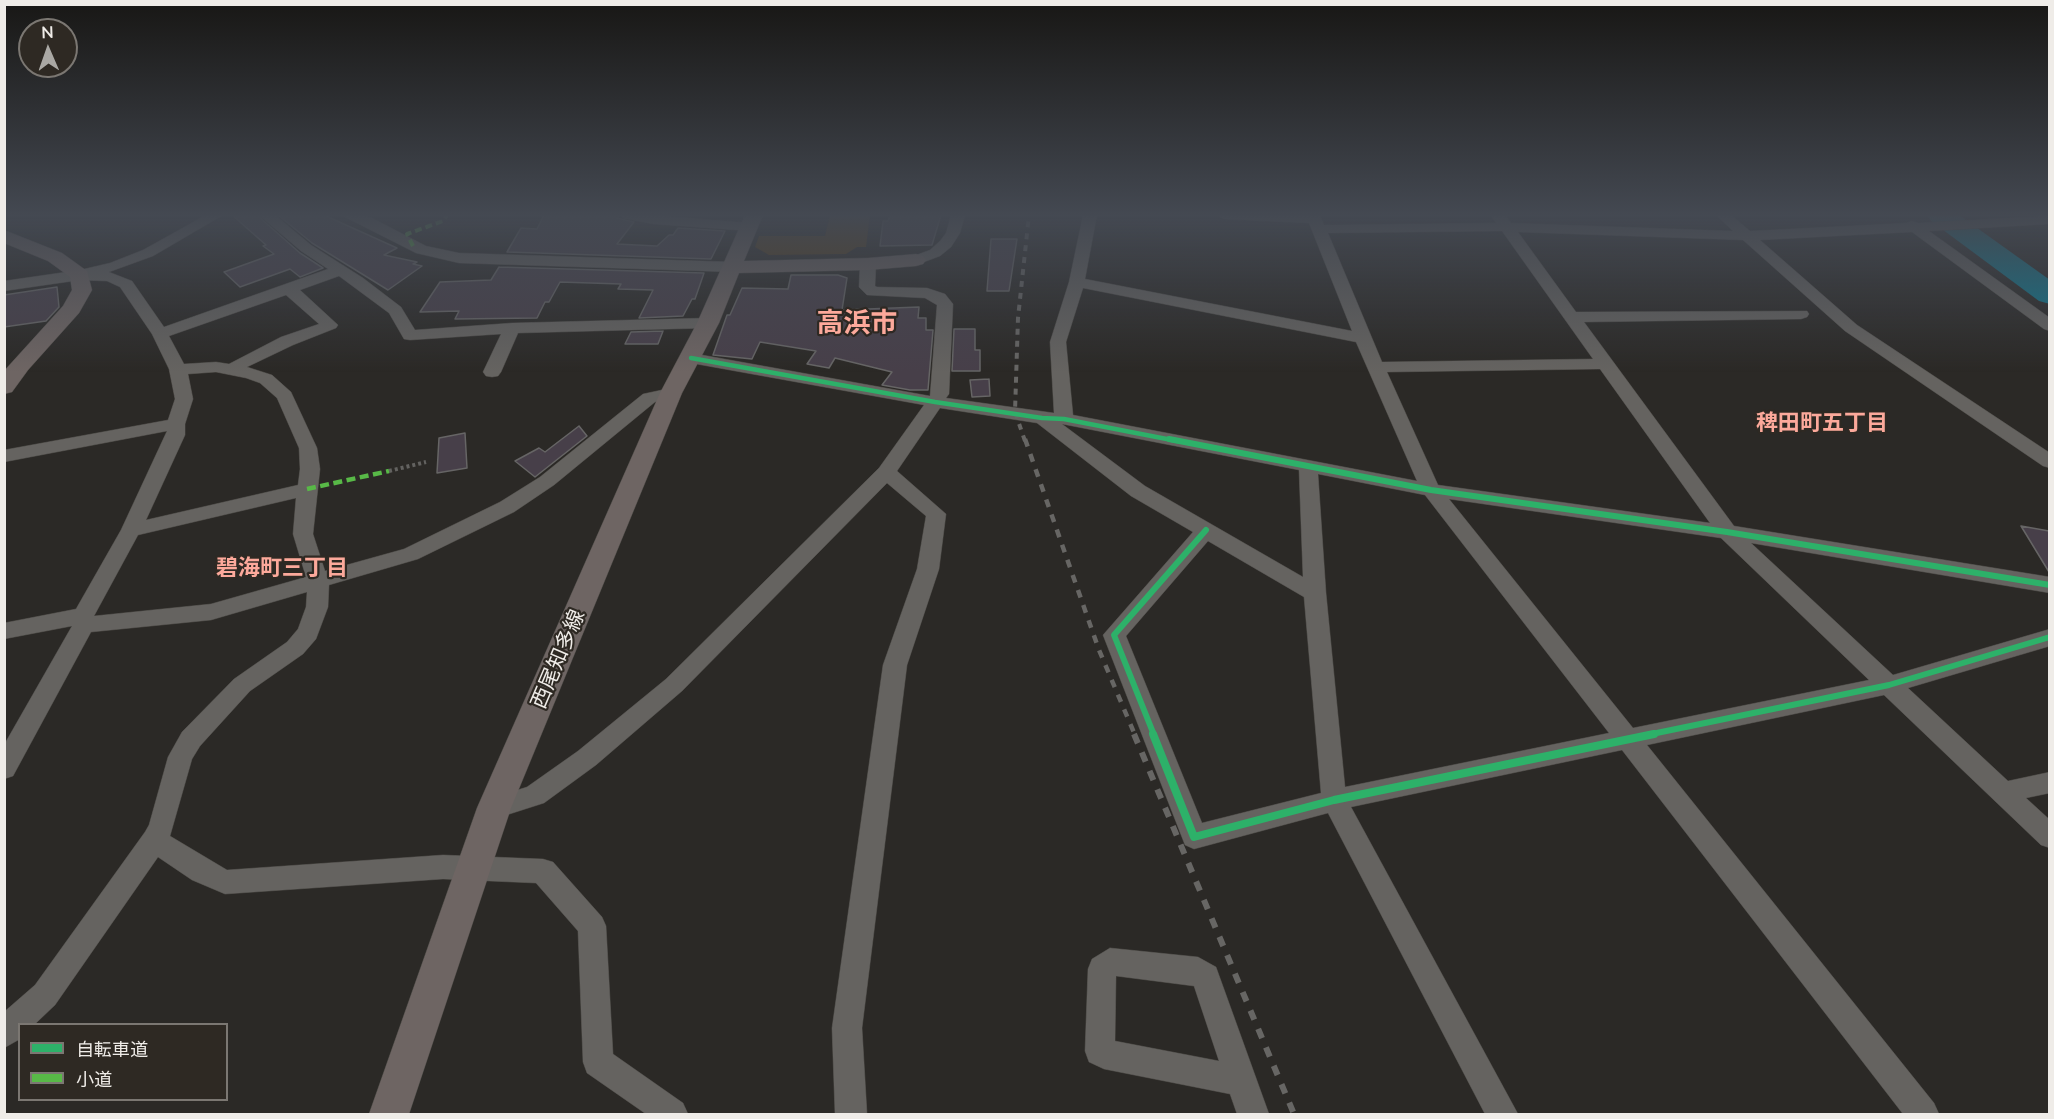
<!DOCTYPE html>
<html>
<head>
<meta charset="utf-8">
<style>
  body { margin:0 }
  #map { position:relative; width:2054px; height:1119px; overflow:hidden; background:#2b2926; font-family:Lato,"Noto Sans JP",sans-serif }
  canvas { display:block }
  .frame { position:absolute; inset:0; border:6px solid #efece8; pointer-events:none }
  .legend { position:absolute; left:18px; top:1023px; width:210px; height:78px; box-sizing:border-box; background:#2e2923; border:2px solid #7b7772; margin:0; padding:8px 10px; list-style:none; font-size:18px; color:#efece8 }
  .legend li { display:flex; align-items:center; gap:12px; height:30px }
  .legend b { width:30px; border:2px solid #7b7772 }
  .north { position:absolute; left:18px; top:18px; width:60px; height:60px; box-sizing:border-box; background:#2e2923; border:2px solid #7b7772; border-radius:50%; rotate:358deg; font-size:16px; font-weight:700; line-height:24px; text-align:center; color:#efece8 }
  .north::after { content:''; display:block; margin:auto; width:21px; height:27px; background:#aaa8a4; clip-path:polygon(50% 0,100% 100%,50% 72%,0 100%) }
</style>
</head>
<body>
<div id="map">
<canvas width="2054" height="1119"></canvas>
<div class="frame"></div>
<ul class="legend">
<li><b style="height:8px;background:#2db169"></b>自転車道</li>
<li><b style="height:8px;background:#58b947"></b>小道</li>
</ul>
<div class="north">N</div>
</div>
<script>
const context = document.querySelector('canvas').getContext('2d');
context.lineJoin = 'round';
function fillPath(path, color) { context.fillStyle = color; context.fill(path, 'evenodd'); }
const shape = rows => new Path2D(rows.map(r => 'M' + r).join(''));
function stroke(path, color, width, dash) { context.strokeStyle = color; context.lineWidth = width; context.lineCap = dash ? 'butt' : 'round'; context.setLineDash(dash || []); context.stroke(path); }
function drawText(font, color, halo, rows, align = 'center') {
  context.font = font + ' Lato,"Noto Sans JP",sans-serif'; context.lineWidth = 4.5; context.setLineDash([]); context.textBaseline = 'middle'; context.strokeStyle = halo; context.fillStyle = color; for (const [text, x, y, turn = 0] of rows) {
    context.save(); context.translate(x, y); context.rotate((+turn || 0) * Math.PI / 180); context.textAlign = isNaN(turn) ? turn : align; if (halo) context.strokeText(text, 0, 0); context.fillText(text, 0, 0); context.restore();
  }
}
fillPath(shape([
  [830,215,870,215,866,247,857,247,846,254,769,255,755,247,759,236,825,236]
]), '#553b14');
fillPath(shape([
  [1927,215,1959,215,2050,280,2050,304,2039,301,1931,221,1927,215]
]), '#0c7990');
const building = shape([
  [232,215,257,215,300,253,323,268,300,277,290,269,240,287,224,272,274,254,263,246,266,245,232,215],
  [278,215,324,215,397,248,384,255,417,262,413,264,422,266,388,290,312,243,278,215],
  [544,215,619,215,617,218,634,222,617,244,657,246,669,235,673,235,678,228,725,231,711,259,507,252,521,228,537,229,544,215],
  [890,215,941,215,932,245,880,246,883,221,888,221,890,215],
  [991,239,1017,239,1009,291,987,291,991,239],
  [499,267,704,273,695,299,692,299,683,316,639,318,653,290,618,289,621,284,560,282,549,302,545,302,537,318,455,319,459,311,420,312,440,282,491,280,499,267],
  [791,275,838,275,847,278,842,310,919,307,918,318,926,318,926,330,933,330,928,390,910,390,882,385,892,372,835,358,829,368,807,364,816,351,760,342,752,359,713,355,727,315,730,315,742,288,788,289,791,275],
  [57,287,59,307,46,321,4,327,4,295,57,287],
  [954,329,975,329,975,350,980,350,980,371,952,371,954,329],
  [663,331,658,344,625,344,631,332,663,331],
  [989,379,990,396,972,397,970,380,989,379],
  [579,426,587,436,535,477,515,461,539,448,545,452,579,426],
  [465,433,467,468,437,473,439,438,465,433],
  [2021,526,2049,531,2049,572,2021,526]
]);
fillPath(building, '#473f49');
stroke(building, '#666565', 1.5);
const minor = shape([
  [206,215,223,215,153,256,109,272,132,281,164,327,328,269,301,251,259,215,275,215,311,245,363,278,401,307,415,330,512,323,708,318,716,323,708,328,518,333,501,372,498,376,492,377,486,376,483,372,501,334,410,340,404,339,389,313,339,276,300,290,338,325,336,328,293,345,247,367,272,375,291,392,317,448,320,469,313,534,325,571,404,549,500,502,540,477,643,394,671,388,677,389,680,393,677,397,655,402,554,485,514,512,418,559,329,585,328,607,316,639,303,654,250,691,200,746,192,759,170,836,227,870,443,855,543,859,553,862,602,917,606,926,613,1054,683,1103,688,1114,646,1114,587,1073,583,1062,578,931,536,883,443,879,225,894,192,880,158,857,55,1005,35,1024,20,1024,20,1039,4,1048,4,1012,35,985,145,832,149,825,168,757,182,732,234,679,287,642,298,629,306,607,307,592,211,620,91,632,13,776,4,779,4,745,72,626,4,639,4,623,76,609,121,530,167,431,4,462,4,450,168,420,175,399,169,369,152,334,120,287,107,281,80,280,4,291,4,281,80,270,110,263,143,250,206,215],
  [286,295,319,324,281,337,229,364,216,362,184,364,169,336,286,295],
  [216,372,246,378,260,383,277,398,299,448,300,469,298,485,146,520,185,435,185,424,193,399,188,374,216,372],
  [296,498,293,534,306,577,211,604,94,616,138,535,296,498],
  [341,215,362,215,372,218,426,246,459,253,733,262,741,267,733,272,459,263,416,253,341,215],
  [621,215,649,215,750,223,757,227,750,231,653,224,623,218,621,215],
  [951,215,965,215,960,233,951,247,940,256,916,265,911,263,908,260,911,257,930,250,940,241,946,233,951,215],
  [1083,215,1097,215,1085,279,1352,331,1309,223,1224,219,1217,215,1320,215,1324,225,1496,223,1491,215,1505,215,1511,223,1733,231,1716,215,1731,215,1750,231,1906,223,1912,221,1918,223,2050,216,2050,224,1929,231,2050,318,2050,331,2044,329,1912,232,1760,240,1857,325,2050,453,2050,468,2043,466,1845,331,1743,240,1518,232,1576,312,1807,311,1809,314,1807,317,1801,319,1584,322,1734,526,2050,577,2050,593,1751,543,1893,675,2050,629,2050,646,1908,688,2008,781,2050,772,2050,793,2026,798,2050,820,2050,848,2041,845,1884,695,1647,745,1934,1103,1939,1114,1903,1114,1622,750,1351,807,1518,1114,1485,1114,1328,813,1194,849,1185,845,1103,635,1193,532,1131,496,1037,423,940,408,897,471,946,514,939,569,907,665,862,1028,867,1114,835,1114,832,1028,883,665,917,569,926,516,887,483,682,691,596,765,544,803,494,819,485,816,481,808,485,800,527,787,578,751,666,679,879,468,924,405,691,363,685,362,682,358,685,354,691,353,930,396,937,305,925,298,867,295,859,287,860,264,868,259,876,264,875,286,877,287,927,288,945,294,953,304,949,394,946,398,1054,413,1050,342,1069,282,1083,215],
  [1502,231,1593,359,1382,362,1328,233,1502,231],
  [1083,288,1356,342,1417,481,1073,415,1066,342,1083,288],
  [1600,369,1710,523,1438,485,1387,372,1600,369],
  [1062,424,1299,470,1303,577,1145,486,1062,424],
  [1318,474,1425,495,1609,733,1345,787,1326,593,1318,474],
  [1449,499,1721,538,1869,680,1633,728,1449,499],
  [1208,541,1304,597,1321,793,1202,823,1126,636,1208,541],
  [1110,948,1198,957,1216,967,1269,1114,1237,1114,1230,1094,1104,1069,1089,1062,1085,1051,1088,969,1092,959,1110,948],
  [1116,976,1194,986,1219,1061,1115,1041,1116,976]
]);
const major = shape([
  [745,215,763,215,744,261,868,258,916,254,923,256,926,260,923,264,916,266,868,270,739,273,719,323,682,393,511,808,409,1114,369,1114,477,808,660,393,697,323,745,215],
  [4,230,62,253,87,271,92,290,79,313,28,370,12,392,4,394,4,371,63,306,72,290,70,277,48,261,4,243,4,230]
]);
stroke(minor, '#484642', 1);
stroke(major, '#484642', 1);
stroke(shape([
  [389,471,426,462]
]), '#636260', 4, [3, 3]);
fillPath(minor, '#656360');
fillPath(major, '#6e6563');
stroke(shape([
  [1025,441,1015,412,1018,318,1029,215]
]), '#676664', 4, [6, 6]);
stroke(shape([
  [1025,439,1099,650,1135,735]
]), '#676664', 4.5, [8, 8]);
stroke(shape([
  [1134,734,1294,1114]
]), '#676664', 6, [10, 10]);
stroke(shape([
  [413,246,407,234,443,221,447,215]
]), '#58b947', 4, [7, 4]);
stroke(shape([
  [307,489,389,471]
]), '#58b947', 4.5, [9, 4.5]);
stroke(shape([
  [691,358,935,402,1042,418,1064,419,1177,441]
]), '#2db169', 4.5);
stroke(shape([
  [1169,439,1431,490,1727,532,2050,585],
  [1154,735,1114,635,1206,530],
  [1647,735,1889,685,2050,637]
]), '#2db169', 6);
stroke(shape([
  [1153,734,1194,837,1334,800,1654,734]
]), '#2db169', 8);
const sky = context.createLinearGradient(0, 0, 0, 372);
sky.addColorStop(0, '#181715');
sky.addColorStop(0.58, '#444952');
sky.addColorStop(1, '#44495200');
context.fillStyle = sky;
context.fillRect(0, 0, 2054, 372);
drawText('21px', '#efece8', '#2e2923', [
  ["西尾知多線",558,659,-67]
]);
drawText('bold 22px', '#fca99b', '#2e2923', [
  ["稗田町五丁目",1822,423],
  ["碧海町三丁目",282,568]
]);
drawText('bold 27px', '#fca99b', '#2e2923', [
  ["高浜市",857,323]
]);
</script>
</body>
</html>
